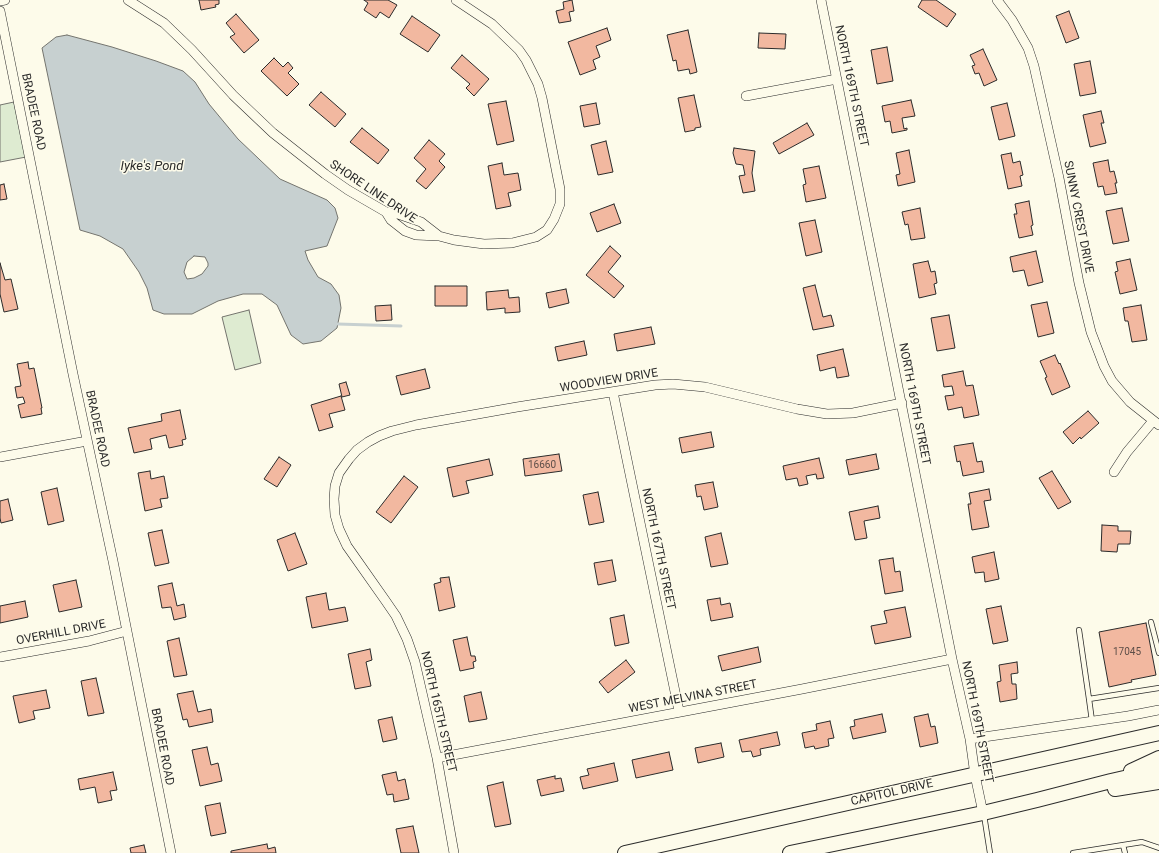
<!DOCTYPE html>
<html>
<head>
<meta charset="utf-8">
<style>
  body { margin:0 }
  canvas { display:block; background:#fdfbea }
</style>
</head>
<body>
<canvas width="1159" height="853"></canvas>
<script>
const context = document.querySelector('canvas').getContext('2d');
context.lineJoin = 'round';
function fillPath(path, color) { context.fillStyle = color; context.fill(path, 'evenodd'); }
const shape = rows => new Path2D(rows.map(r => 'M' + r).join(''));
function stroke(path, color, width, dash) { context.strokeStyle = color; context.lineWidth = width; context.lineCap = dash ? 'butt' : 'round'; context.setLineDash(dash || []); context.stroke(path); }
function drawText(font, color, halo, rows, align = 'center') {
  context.font = font + ' Roboto,sans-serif'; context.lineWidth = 3; context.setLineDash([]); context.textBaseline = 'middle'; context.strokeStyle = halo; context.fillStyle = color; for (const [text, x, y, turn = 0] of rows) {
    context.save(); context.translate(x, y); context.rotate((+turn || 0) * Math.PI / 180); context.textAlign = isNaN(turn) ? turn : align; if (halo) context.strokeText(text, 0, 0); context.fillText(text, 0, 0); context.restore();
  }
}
const green = shape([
  [14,102,26,157,0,162,0,105,14,102],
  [249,310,261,363,235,370,222,317,249,310]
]);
fillPath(green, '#deebd1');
stroke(green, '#74746e', 1);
const water = shape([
  [67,35,112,47,156,61,183,71,195,82,209,104,238,139,280,179,327,200,335,208,338,218,327,246,305,251,308,260,318,277,331,284,339,295,341,308,337,328,321,341,303,344,291,335,277,305,262,294,243,294,218,301,192,314,164,314,153,310,147,288,139,272,123,249,100,236,80,230,42,48,56,37,67,35],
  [194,256,205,257,208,263,208,266,202,274,194,278,187,279,184,272,187,262,194,256]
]);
fillPath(water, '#c7d0d0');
stroke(water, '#74746e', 1);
stroke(shape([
  [338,324,401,326]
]), '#c7d0d0', 3);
const building = shape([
  [199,0,219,0,219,4,215,5,216,7,201,10,199,0],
  [364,0,388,0,397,5,389,18,380,12,376,18,364,10,368,3,364,0],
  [572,0,574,11,569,12,571,21,559,23,556,11,564,9,563,2,572,0],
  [922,0,936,0,956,14,947,27,918,7,922,0],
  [1069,11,1079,38,1066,43,1056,16,1069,11],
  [236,14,259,40,244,53,230,37,235,34,226,23,236,14],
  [412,16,440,35,428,52,400,34,412,16],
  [607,28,611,40,596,46,600,57,593,60,596,69,580,75,568,42,607,28],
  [688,30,697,72,690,74,689,69,678,71,676,60,673,61,667,35,688,30],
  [759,33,786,34,785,49,758,48,759,33],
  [887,47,893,81,877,84,871,50,887,47],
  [983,49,997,80,984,86,979,73,975,74,972,66,975,65,970,55,983,49],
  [462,55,489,79,474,96,466,88,470,84,451,68,462,55],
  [274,58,283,67,288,62,293,68,288,73,299,84,287,96,261,71,274,58],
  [1090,61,1096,93,1080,96,1074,64,1090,61],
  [321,92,346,114,335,127,309,105,321,92],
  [694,95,701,127,695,128,695,130,685,132,678,98,694,95],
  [911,100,915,116,902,118,904,129,907,128,907,130,892,133,890,121,885,122,882,106,911,100],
  [506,101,514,141,497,145,488,104,506,101],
  [596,103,600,124,584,127,580,106,596,103],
  [1007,103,1015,136,999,140,991,107,1007,103],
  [1101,111,1104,123,1101,123,1106,143,1090,147,1083,115,1101,111],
  [807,123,814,135,779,154,773,143,807,123],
  [362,128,389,150,378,164,350,142,362,128],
  [429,140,445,154,439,161,445,167,426,189,416,181,426,169,414,158,429,140],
  [606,141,613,172,598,175,591,145,606,141],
  [734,148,755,151,752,173,755,191,743,193,739,176,745,175,743,165,736,164,733,153,734,148],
  [909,150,915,182,898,186,896,175,900,174,896,153,909,150],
  [1011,153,1013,163,1020,161,1023,175,1020,176,1022,186,1008,189,1001,155,1011,153],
  [1108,160,1110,172,1114,171,1117,183,1115,183,1117,193,1105,195,1103,186,1098,187,1093,163,1108,160],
  [502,163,504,175,518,173,521,190,508,193,511,206,496,209,488,166,502,163],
  [819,166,826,198,806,202,803,185,806,184,803,169,819,166],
  [4,184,7,199,0,200,0,185,4,184],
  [1029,201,1033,225,1031,226,1033,235,1019,238,1014,214,1017,214,1015,204,1029,201],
  [614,204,621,223,597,232,590,213,614,204],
  [920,208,925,238,911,240,908,224,905,225,902,212,920,208],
  [1122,208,1129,241,1113,244,1106,211,1122,208],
  [815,220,822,252,806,256,799,223,815,220],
  [610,246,621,256,608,272,624,286,614,298,586,275,610,246],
  [1036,251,1043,282,1028,286,1024,270,1013,272,1010,257,1036,251],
  [1130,259,1137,290,1120,294,1115,272,1118,271,1116,262,1130,259],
  [928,261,931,272,935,271,937,283,934,284,936,294,919,298,913,264,928,261],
  [0,263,5,280,11,279,18,309,4,312,0,294,0,263],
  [815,285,823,317,831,315,834,326,813,330,803,288,815,285],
  [435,286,467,286,467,306,435,306,435,286],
  [566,289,569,303,549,308,546,293,566,289],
  [508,290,509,298,519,297,520,312,505,313,505,308,487,310,486,292,508,290],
  [1047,302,1054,333,1038,337,1031,305,1047,302],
  [391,305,392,320,376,321,375,306,391,305],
  [1141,305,1147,340,1132,342,1128,321,1125,321,1123,308,1141,305],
  [949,315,955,348,937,351,931,318,949,315],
  [651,327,655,344,617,351,614,334,651,327],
  [584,341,587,355,558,361,555,347,584,341],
  [843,349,849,376,837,378,835,367,820,371,817,355,843,349],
  [1055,355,1059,364,1060,363,1070,387,1052,395,1045,378,1047,377,1040,361,1055,355],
  [28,362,29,369,34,368,42,408,41,408,42,414,21,418,18,405,25,403,23,397,17,398,15,387,21,386,17,364,28,362],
  [425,369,430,388,401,395,396,376,425,369],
  [963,371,966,386,973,385,979,415,964,418,962,407,948,410,945,396,954,395,952,386,944,387,942,375,963,371],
  [346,382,350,395,342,397,339,384,346,382],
  [341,396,345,410,329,414,333,427,319,431,311,405,341,396],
  [180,410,186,439,182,440,183,445,169,448,166,435,150,439,152,449,134,453,128,428,162,421,161,414,180,410],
  [1088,411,1099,423,1081,439,1080,437,1073,444,1063,432,1088,411],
  [711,432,714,447,682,453,679,438,711,432],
  [973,443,977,462,982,461,984,472,963,476,960,461,957,462,954,446,973,443],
  [559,454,562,471,525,476,523,459,559,454],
  [876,454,879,469,849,475,846,460,876,454],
  [279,457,291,465,277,487,264,479,279,457],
  [819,458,824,478,817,479,816,474,806,476,808,484,799,486,797,478,786,480,783,466,819,458],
  [489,459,493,475,466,481,469,493,453,497,447,468,489,459],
  [150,471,151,479,164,476,168,498,160,499,162,507,145,511,138,473,150,471],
  [1052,471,1071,502,1058,509,1039,478,1052,471],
  [404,476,418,487,391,523,376,512,404,476],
  [713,482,718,507,704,510,701,496,697,497,695,485,713,482],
  [57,488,64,521,48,525,41,492,57,488],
  [989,489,991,500,984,501,989,527,972,530,968,504,971,504,969,493,989,489],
  [598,492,604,522,589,525,583,495,598,492],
  [8,499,13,520,1,523,0,518,0,501,8,499],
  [878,506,880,518,864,521,867,538,855,540,849,512,878,506],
  [1102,525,1118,526,1118,531,1131,531,1130,544,1118,544,1117,552,1101,551,1102,525],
  [162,530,169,563,155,566,148,533,162,530],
  [295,533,307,564,288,571,277,540,295,533],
  [721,533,728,564,711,567,705,537,721,533],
  [994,552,999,579,985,582,984,572,975,573,972,557,994,552],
  [893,558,895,572,900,571,903,591,885,594,879,560,893,558],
  [612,560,616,581,598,585,594,563,612,560],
  [449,577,455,607,439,611,434,584,441,582,440,578,449,577],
  [76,580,82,607,59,612,53,585,76,580],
  [172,583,177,606,184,604,186,617,174,620,171,607,162,608,158,586,172,583],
  [326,593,329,610,345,607,348,621,312,628,306,597,326,593],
  [720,598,721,605,730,603,733,617,711,621,707,600,720,598],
  [25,601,28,617,0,623,0,606,25,601],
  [1001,606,1008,641,993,644,986,609,1001,606],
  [905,607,911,637,875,644,871,626,887,623,884,611,905,607],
  [624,615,629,643,615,646,610,618,624,615],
  [1146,623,1156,675,1131,680,1132,682,1109,687,1099,632,1146,623],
  [467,637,471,656,475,656,476,661,473,662,474,668,460,671,453,640,467,637],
  [179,638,187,675,174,677,167,641,179,638],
  [758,647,761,662,722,671,718,656,758,647],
  [370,649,372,660,366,662,371,686,355,689,348,654,370,649],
  [626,660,635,672,608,693,599,682,626,660],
  [1017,662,1018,673,1011,674,1012,684,1016,684,1017,699,1000,702,997,682,1001,681,999,665,1017,662],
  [96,678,104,713,88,716,81,681,96,678],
  [46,690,50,708,33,711,35,719,19,723,13,696,46,690],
  [193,691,198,712,211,709,213,722,189,727,187,719,183,720,177,694,193,691],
  [481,692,487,719,469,722,464,696,481,692],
  [882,714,886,732,853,739,850,727,855,726,854,720,882,714],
  [928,714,931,727,935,726,938,743,920,747,914,717,928,714],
  [392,717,397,739,383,742,378,720,392,717],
  [830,721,834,738,828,739,829,746,815,749,814,746,805,748,802,733,817,730,816,724,830,721],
  [777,732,780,745,760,749,761,755,753,757,751,751,742,752,739,740,777,732],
  [721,743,724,757,698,763,695,748,721,743],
  [207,747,211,765,218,763,222,781,200,786,192,750,207,747],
  [669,752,673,770,636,778,632,760,669,752],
  [614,763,618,781,583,789,580,777,589,775,587,769,614,763],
  [113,772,117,790,110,791,112,800,98,803,95,787,80,790,78,779,113,772],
  [396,772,398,781,405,779,409,799,394,802,393,794,387,795,382,775,396,772],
  [555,776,555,779,561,778,564,791,541,796,537,780,555,776],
  [503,782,511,824,495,827,487,786,503,782],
  [220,803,226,833,211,836,205,806,220,803],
  [413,826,419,853,401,853,396,829,413,826],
  [267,844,268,849,275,847,276,853,231,853,231,851,267,844],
  [144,845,146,853,131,853,130,848,144,845]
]);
fillPath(building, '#f2b8a0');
stroke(building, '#2b2b2b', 1);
const lane = shape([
  [1151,622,1159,653],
  [1079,630,1089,699],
  [1092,721,1089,699,1159,688],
  [984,815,990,853],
  [1123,845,1125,853],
  [1073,853,1142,842,1159,848]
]);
const street = shape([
  [128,0,164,23,192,50,233,95,273,133,325,174,348,190,386,212,391,220,405,231,416,235,439,236,454,240,484,244,512,243,536,237,547,230,554,219,560,204,560,189,542,98,538,84,526,60,519,50,492,24,456,0],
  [821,0,952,659,970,739,975,775,983,813],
  [997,0,1012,20,1028,48,1034,66,1059,178,1079,283,1091,332,1104,366,1112,381,1130,402,1159,425],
  [0,1,5,0],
  [0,11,73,374,113,561,171,853],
  [746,96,837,79],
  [386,212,398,214,421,222,439,236],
  [613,392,679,711],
  [0,457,87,441],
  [1114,472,1127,452,1153,421],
  [0,657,89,641,127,631],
  [970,739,1128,716,1159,710],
  [437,758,802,689,952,659],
  [454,853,437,758,415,662,407,639,396,616,385,600,347,546,339,529,335,515,334,499,335,486,339,473,349,459,357,450,368,442,379,436,392,431,416,425,517,407,655,385,673,384,705,387,797,409,827,414,853,413,902,403]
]);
const primary = shape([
  [1131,771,1159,758],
  [1115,789,1159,782],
  [625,853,1159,733],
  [790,853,983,813,1037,800,1111,781,1159,770]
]);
stroke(lane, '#2b2b2b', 6);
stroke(street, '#2b2b2b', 10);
stroke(primary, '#2b2b2b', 16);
stroke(lane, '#fdfbea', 4.5);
stroke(street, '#fdfbea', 9);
stroke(primary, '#fdfbea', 14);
drawText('10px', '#5d4e48', null, [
  ["16660",542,465],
  ["17045",1127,652]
]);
drawText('12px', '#2b2b2b', '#fdfbea', [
  ["NORTH 169TH STREET",851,86,78],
  ["BRADEE ROAD",33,112,78],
  ["SHORE LINE DRIVE",373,192,34],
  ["SUNNY CREST DRIVE",1078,217,79],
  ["WOODVIEW DRIVE",609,381,-9],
  ["NORTH 169TH STREET",914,404,79],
  ["BRADEE ROAD",97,429,78],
  ["NORTH 167TH STREET",658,549,78],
  ["OVERHILL DRIVE",61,633,-11],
  ["WEST MELVINA STREET",693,697,-11],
  ["NORTH 165TH STREET",438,712,77],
  ["NORTH 169TH STREET",977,722,79],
  ["BRADEE ROAD",162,747,79],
  ["CAPITOL DRIVE",892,793,-13]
]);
drawText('italic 13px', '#2b2b2b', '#fdfbea', [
  ["Iyke's Pond",152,167]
]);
</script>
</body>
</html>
